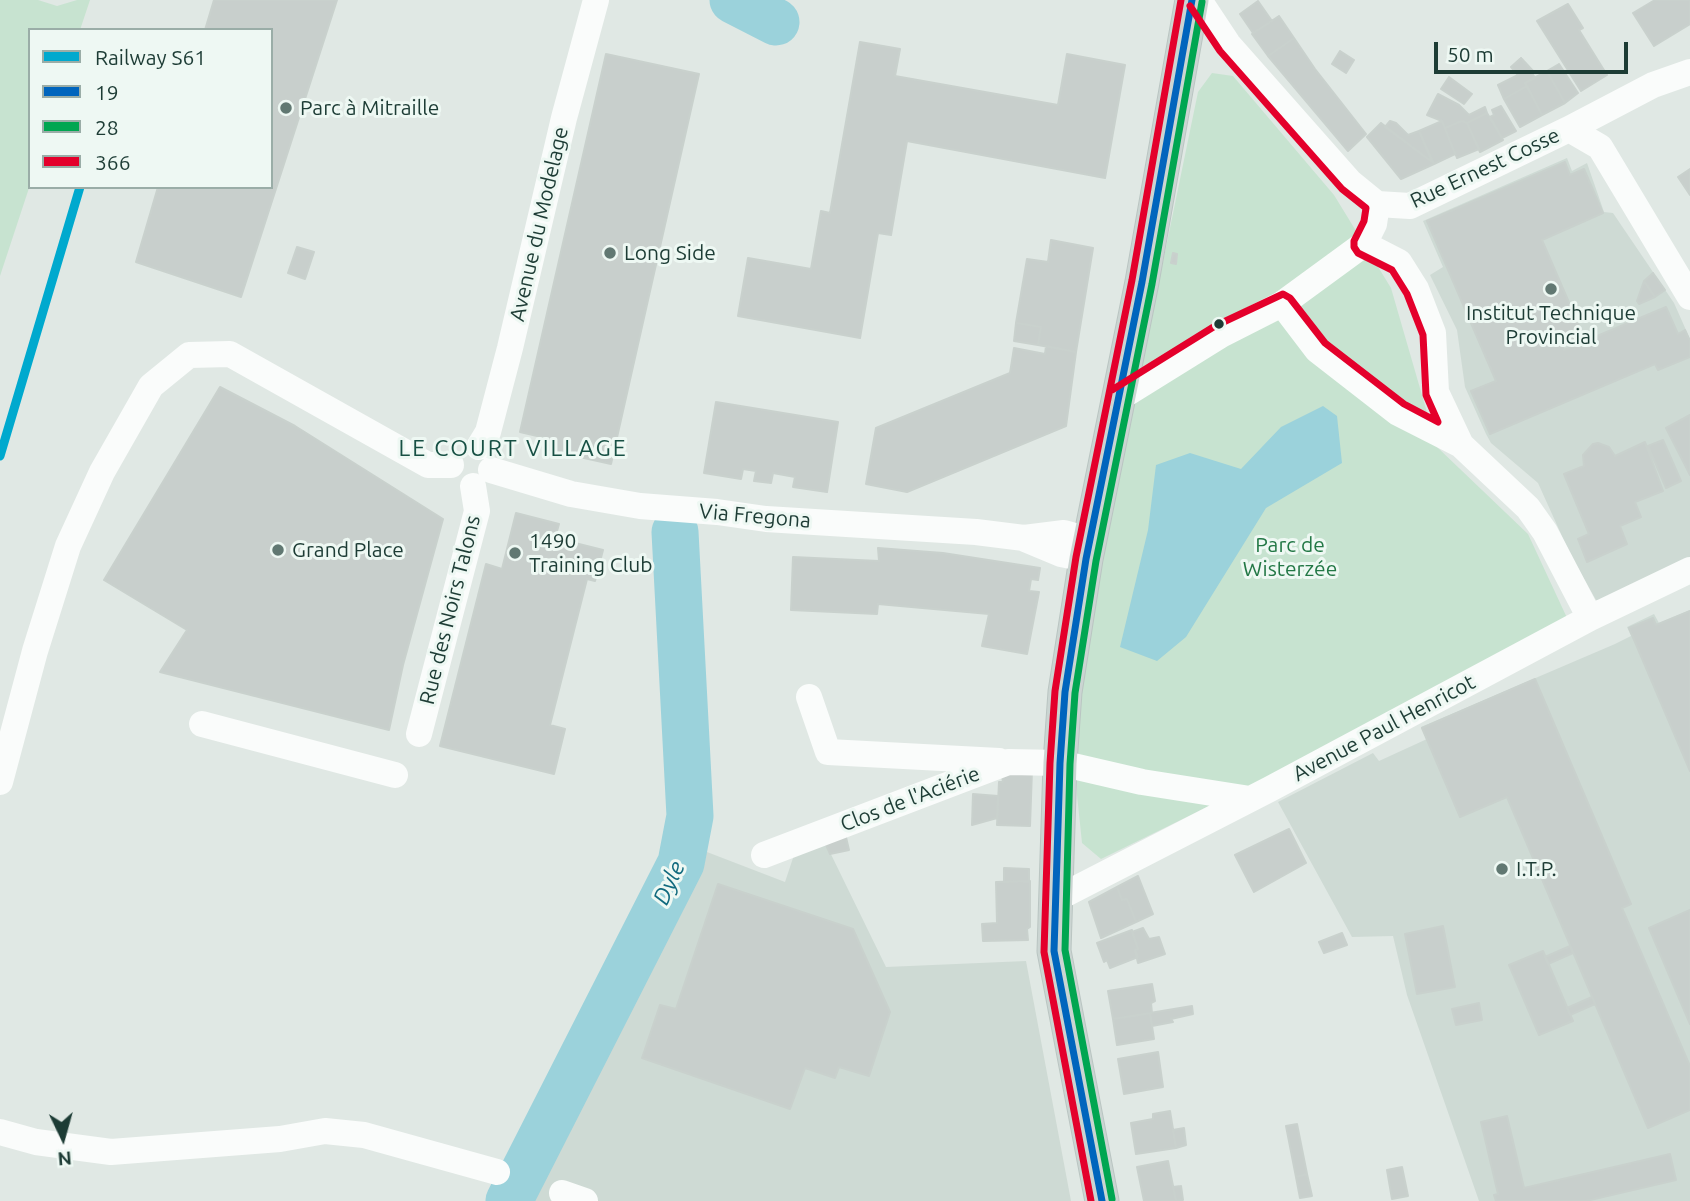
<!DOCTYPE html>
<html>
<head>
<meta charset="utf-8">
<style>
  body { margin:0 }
  #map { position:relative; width:1690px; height:1201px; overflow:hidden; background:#e0e8e4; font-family:Ubuntu,sans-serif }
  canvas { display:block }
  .legend { position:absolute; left:28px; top:28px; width:245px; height:161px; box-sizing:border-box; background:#eef8f3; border:2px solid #9aada7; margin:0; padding:9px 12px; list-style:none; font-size:21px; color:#1d3c35 }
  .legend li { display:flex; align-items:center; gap:14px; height:35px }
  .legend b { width:35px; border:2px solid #9aada7 }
  .north { position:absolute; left:28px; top:1103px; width:70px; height:70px; -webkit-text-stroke:5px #eef8f3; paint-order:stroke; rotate:175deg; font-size:19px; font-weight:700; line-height:28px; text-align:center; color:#1d3c35 }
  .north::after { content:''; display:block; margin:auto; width:24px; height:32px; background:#1d3c35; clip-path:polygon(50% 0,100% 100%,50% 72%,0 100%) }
  .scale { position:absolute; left:1434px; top:42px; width:194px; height:32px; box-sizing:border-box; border:4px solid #1d3c35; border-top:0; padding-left:9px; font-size:21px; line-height:24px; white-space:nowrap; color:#1d3c35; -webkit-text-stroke:5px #eef8f3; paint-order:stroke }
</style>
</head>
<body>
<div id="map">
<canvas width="1690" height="1201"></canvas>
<ul class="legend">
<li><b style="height:9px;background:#00a9ce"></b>Railway S61</li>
<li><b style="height:9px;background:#0065bd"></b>19</li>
<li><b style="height:9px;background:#00a651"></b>28</li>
<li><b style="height:9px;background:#e4002b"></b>366</li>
</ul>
<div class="north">N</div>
<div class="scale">50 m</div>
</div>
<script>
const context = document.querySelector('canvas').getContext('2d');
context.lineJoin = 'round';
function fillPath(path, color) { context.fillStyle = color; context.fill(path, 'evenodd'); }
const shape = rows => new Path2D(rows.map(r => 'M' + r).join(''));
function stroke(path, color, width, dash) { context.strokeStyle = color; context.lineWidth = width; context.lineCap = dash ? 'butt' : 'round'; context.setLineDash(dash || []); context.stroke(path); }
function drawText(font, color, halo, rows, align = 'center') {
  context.font = font + ' Ubuntu,sans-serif'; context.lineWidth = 6; context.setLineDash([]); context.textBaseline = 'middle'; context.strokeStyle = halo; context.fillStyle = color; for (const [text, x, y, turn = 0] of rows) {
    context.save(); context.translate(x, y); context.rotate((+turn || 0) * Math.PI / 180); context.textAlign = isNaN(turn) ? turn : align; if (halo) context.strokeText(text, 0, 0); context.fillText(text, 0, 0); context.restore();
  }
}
fillPath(shape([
  [1567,158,1572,171,1587,163,1604,212,1613,213,1674,303,1690,339,1690,558,1608,600,1596,600,1571,556,1538,483,1491,443,1486,434,1465,387,1457,330,1430,275,1443,267,1423,221],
  [1690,610,1690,1201,1479,1201,1407,995,1393,936,1352,937,1278,802,1373,753,1379,761,1427,739,1421,727,1615,644,1631,636,1627,627,1654,614,1659,623],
  [824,840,886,967,1026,961,1071,1201,533,1201,707,852,785,882,795,852]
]), '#cedad4');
fillPath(shape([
  [0,0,38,0,57,6,77,0,90,0,80,30,30,30,30,185,0,276],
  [1212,73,1233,76,1334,195,1391,288,1437,447,1528,534,1568,620,1244,789,1101,859,1082,843,1077,795,1077,692,1118,480,1198,92]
]), '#c7e3d0');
fillPath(shape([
  [1323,406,1337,416,1342,463,1266,508,1186,637,1157,661,1120,647,1148,530,1156,465,1190,453,1241,469,1281,427]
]), '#9bd2db');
stroke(shape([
  [733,0,776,22],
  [509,1201,681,863,690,816,675,532]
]), '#9bd2db', 47);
const building = shape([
  [214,0,337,0,241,297,136,262,158,187,271,187,271,30,205,30,214,0],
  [1655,0,1690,0,1690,24,1654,46,1633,13,1655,0],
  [1258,1,1272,21,1253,33,1240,14,1258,1],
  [1568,4,1583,28,1579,30,1607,75,1581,91,1537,21,1568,4],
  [1279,16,1294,38,1268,56,1252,34,1279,16],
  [1294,38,1315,69,1366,134,1348,151,1268,56,1294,38],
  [860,42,900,49,895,76,1058,105,1067,54,1125,65,1105,178,907,141,891,235,878,233,860,338,738,316,748,258,811,269,821,211,830,213,860,42],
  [1340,51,1354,60,1346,73,1332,64,1340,51],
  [606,54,699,74,611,464,548,450,550,439,520,432,606,54],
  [1521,58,1534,72,1532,73,1535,78,1525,83,1527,86,1504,99,1498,85,1518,75,1511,67,1521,58],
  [1559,64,1578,93,1565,103,1547,71,1559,64],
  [1547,71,1565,103,1542,115,1525,83,1547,71],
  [1449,77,1472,94,1464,104,1441,89,1449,77],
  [1527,86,1542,115,1520,127,1504,99,1527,86],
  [1438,94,1459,105,1469,115,1485,107,1487,113,1467,123,1462,121,1445,128,1442,121,1427,115,1438,94],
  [1501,106,1516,131,1502,138,1490,117,1494,115,1492,110,1501,106],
  [1487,113,1503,140,1480,152,1467,123,1487,113],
  [1390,121,1396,123,1408,135,1419,131,1432,162,1385,127,1390,121],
  [1442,121,1455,154,1434,164,1419,131,1442,121],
  [1462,121,1467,123,1479,149,1457,158,1445,128,1462,121],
  [1381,123,1432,162,1434,164,1401,179,1367,137,1381,123],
  [1565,162,1570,175,1584,169,1603,213,1542,240,1583,335,1561,344,1564,350,1666,307,1678,334,1685,330,1690,341,1690,357,1658,370,1655,364,1490,434,1471,391,1496,381,1427,221,1565,162],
  [1690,169,1690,195,1678,177,1690,169],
  [1051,240,1093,248,1076,352,1038,345,1041,327,1016,323,1027,259,1048,262,1051,240],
  [297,247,314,252,305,279,288,273,297,247],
  [1173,253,1177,254,1176,264,1171,263,1173,253],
  [1653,273,1665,290,1655,297,1644,281,1653,273],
  [1644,281,1655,297,1639,304,1637,301,1644,281],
  [1016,323,1041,327,1038,345,1014,341,1016,323],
  [1046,346,1076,352,1066,426,907,492,866,484,876,428,1010,373,1014,348,1045,354,1046,346],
  [220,387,295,426,443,519,403,665,389,730,160,672,187,630,104,580,220,387],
  [716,402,838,422,827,492,793,487,795,477,773,473,771,483,754,481,756,471,743,469,741,479,704,473,716,402],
  [1690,415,1690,475,1666,428,1690,415],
  [1663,440,1681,481,1666,488,1648,446,1663,440],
  [1645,442,1663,491,1635,502,1641,517,1620,526,1627,544,1587,562,1578,539,1589,534,1564,474,1584,466,1583,455,1593,444,1598,443,1609,447,1615,456,1645,442],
  [516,513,559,524,555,538,603,550,595,581,587,579,550,725,565,729,554,774,440,746,486,564,502,569,516,513],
  [878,548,943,553,1040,568,1038,580,1031,579,1029,591,1039,592,1027,654,982,646,989,614,878,604,877,614,791,610,793,557,879,561,878,548],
  [1690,611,1690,771,1629,628,1653,618,1656,625,1690,611],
  [1535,679,1631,904,1622,908,1690,1066,1690,1110,1648,1128,1507,797,1460,817,1422,728,1535,679],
  [1032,770,1030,826,997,825,999,782,1003,782,1002,776,1032,770],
  [973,794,998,796,997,818,972,825,973,794],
  [1289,829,1306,863,1254,892,1235,855,1289,829],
  [845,833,849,850,830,854,824,840,845,833],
  [1004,868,1029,869,1029,881,1004,882,1004,868],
  [1138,876,1153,914,1136,922,1127,899,1122,900,1117,887,1138,876],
  [1030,881,1030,927,1027,929,1028,940,983,941,982,924,997,923,996,882,1030,881],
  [718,884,853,929,890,1012,869,1076,839,1067,835,1078,805,1068,790,1109,642,1058,660,1005,676,1009,718,884],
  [1117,887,1122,900,1127,899,1136,922,1101,938,1089,902,1117,887],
  [1690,910,1690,1024,1649,928,1690,910],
  [1443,926,1455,987,1417,994,1405,934,1443,926],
  [1143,928,1149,939,1159,937,1165,954,1138,963,1135,950,1138,949,1132,932,1143,928],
  [1132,930,1138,949,1135,950,1138,957,1110,968,1107,960,1104,962,1097,943,1132,930],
  [1342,933,1347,945,1324,953,1319,942,1342,933],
  [1570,946,1573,953,1548,964,1545,957,1570,946],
  [1543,951,1573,1021,1539,1035,1509,965,1543,951],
  [1152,984,1155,1001,1151,1003,1152,1013,1113,1019,1108,991,1152,984],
  [1592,997,1595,1004,1570,1015,1567,1008,1592,997],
  [1479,1003,1482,1020,1456,1025,1452,1009,1479,1003],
  [1192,1006,1193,1014,1171,1019,1173,1022,1152,1026,1150,1013,1192,1006],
  [1150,1013,1154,1039,1117,1045,1113,1019,1150,1013],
  [1158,1052,1163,1087,1124,1094,1118,1059,1158,1052],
  [1170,1111,1176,1148,1136,1154,1131,1123,1153,1119,1153,1114,1170,1111],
  [1507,1116,1524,1188,1670,1154,1676,1180,1586,1201,1496,1201,1494,1195,1498,1194,1481,1122,1507,1116],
  [1297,1124,1307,1174,1296,1177,1286,1126,1297,1124],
  [1184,1128,1186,1145,1176,1148,1173,1130,1184,1128],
  [1168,1161,1176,1201,1144,1201,1137,1167,1168,1161],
  [1402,1167,1408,1196,1392,1199,1387,1170,1402,1167],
  [1307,1174,1312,1196,1300,1198,1296,1177,1307,1174],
  [1181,1186,1183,1200,1176,1201,1173,1187,1181,1186]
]);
fillPath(building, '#c8cfcc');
stroke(building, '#c9d1cd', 2);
const major = shape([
  [1102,1201,1054,951,1060,763,1065,692,1086,559,1142,282,1192,0]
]);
stroke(major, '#bac5c2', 35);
stroke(shape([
  [1199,0,1228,44,1350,182,1377,204,1410,206,1569,129,1600,147,1690,297],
  [1569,129,1653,85,1690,72],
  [1282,304,1317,350,1398,413,1461,445,1436,392,1433,333,1416,289,1399,262,1364,244],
  [1118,399,1221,335,1282,304,1364,244,1374,224,1377,204],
  [1461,445,1528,508,1545,532,1590,618],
  [479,447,488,432,510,348,564,118,596,0],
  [491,470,571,494,640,506,717,512,766,519,976,532,1024,538,1064,533,1090,540],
  [1025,539,1061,554,1086,559],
  [809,697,828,752,999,761],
  [202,724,395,775],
  [419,734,477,511,473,486],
  [0,782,35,651,68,546,102,472,151,386,189,355,230,354,428,465,451,465],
  [764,855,1008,762,1060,763,1142,782,1250,799],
  [1054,900,1270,789,1590,618,1690,570],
  [0,1132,36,1142,111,1152,280,1139,325,1131,364,1135,497,1172],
  [562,1193,585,1201]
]), '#fafcfb', 26);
stroke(major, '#cbd5d2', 33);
stroke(shape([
  [1102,1201,1054,951,1060,763,1065,692,1086,559,1142,282,1192,0]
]), '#0065bd', 7);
stroke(shape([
  [1112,1199,1065,950,1070,764,1075,693,1096,561,1152,284,1202,2]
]), '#00a651', 7);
stroke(shape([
  [1112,390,1215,326,1283,294,1290,298,1325,343,1404,404,1438,422,1426,395,1423,335,1407,294,1392,270,1358,253,1354,247,1354,241,1364,221,1366,208,1342,189,1220,51,1190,6],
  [1091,1201,1044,952,1050,763,1055,691,1076,557,1132,280,1181,0]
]), '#e4002b', 7);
stroke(shape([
  [0,456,80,187]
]), '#00a9ce', 9);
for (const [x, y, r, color] of [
  [286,108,7,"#617872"],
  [610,253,7,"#617872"],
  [1551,289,7,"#617872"],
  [1219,324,6,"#1d3c35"],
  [278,550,7,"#617872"],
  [515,553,7,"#617872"],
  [1502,869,7,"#617872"]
]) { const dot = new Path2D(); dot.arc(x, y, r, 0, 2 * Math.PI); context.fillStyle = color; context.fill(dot); stroke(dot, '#eef8f3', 2.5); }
drawText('21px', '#1d3c35', '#eef8f3', [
  ["Parc à Mitraille",300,108],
  ["Long Side",624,253],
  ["Institut Technique",1551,313,"center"],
  ["Provincial",1551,337,"center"],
  ["1490",529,541],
  ["Training Club",529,565],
  ["Grand Place",292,550],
  ["I.T.P.",1516,869]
], 'left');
drawText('21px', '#1d3c35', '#eef8f3', [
  ["Rue Ernest Cosse",1485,168,-25],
  ["Avenue du Modelage",539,224,-77],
  ["Via Fregona",755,516,5],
  ["Rue des Noirs Talons",450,610,-76],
  ["Avenue Paul Henricot",1384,728,-28],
  ["Clos de l'Aciérie",910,799,-21]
]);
drawText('21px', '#237846', '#eef8f3', [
  ["Parc de",1290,545],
  ["Wisterzée",1290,569]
]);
context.letterSpacing = '2px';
drawText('23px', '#175044', '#eef8f3', [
  ["LE COURT VILLAGE",513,448]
]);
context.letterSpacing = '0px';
drawText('italic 23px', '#116a7e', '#eef8f3', [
  ["Dyle",669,883,-66]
]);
</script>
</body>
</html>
